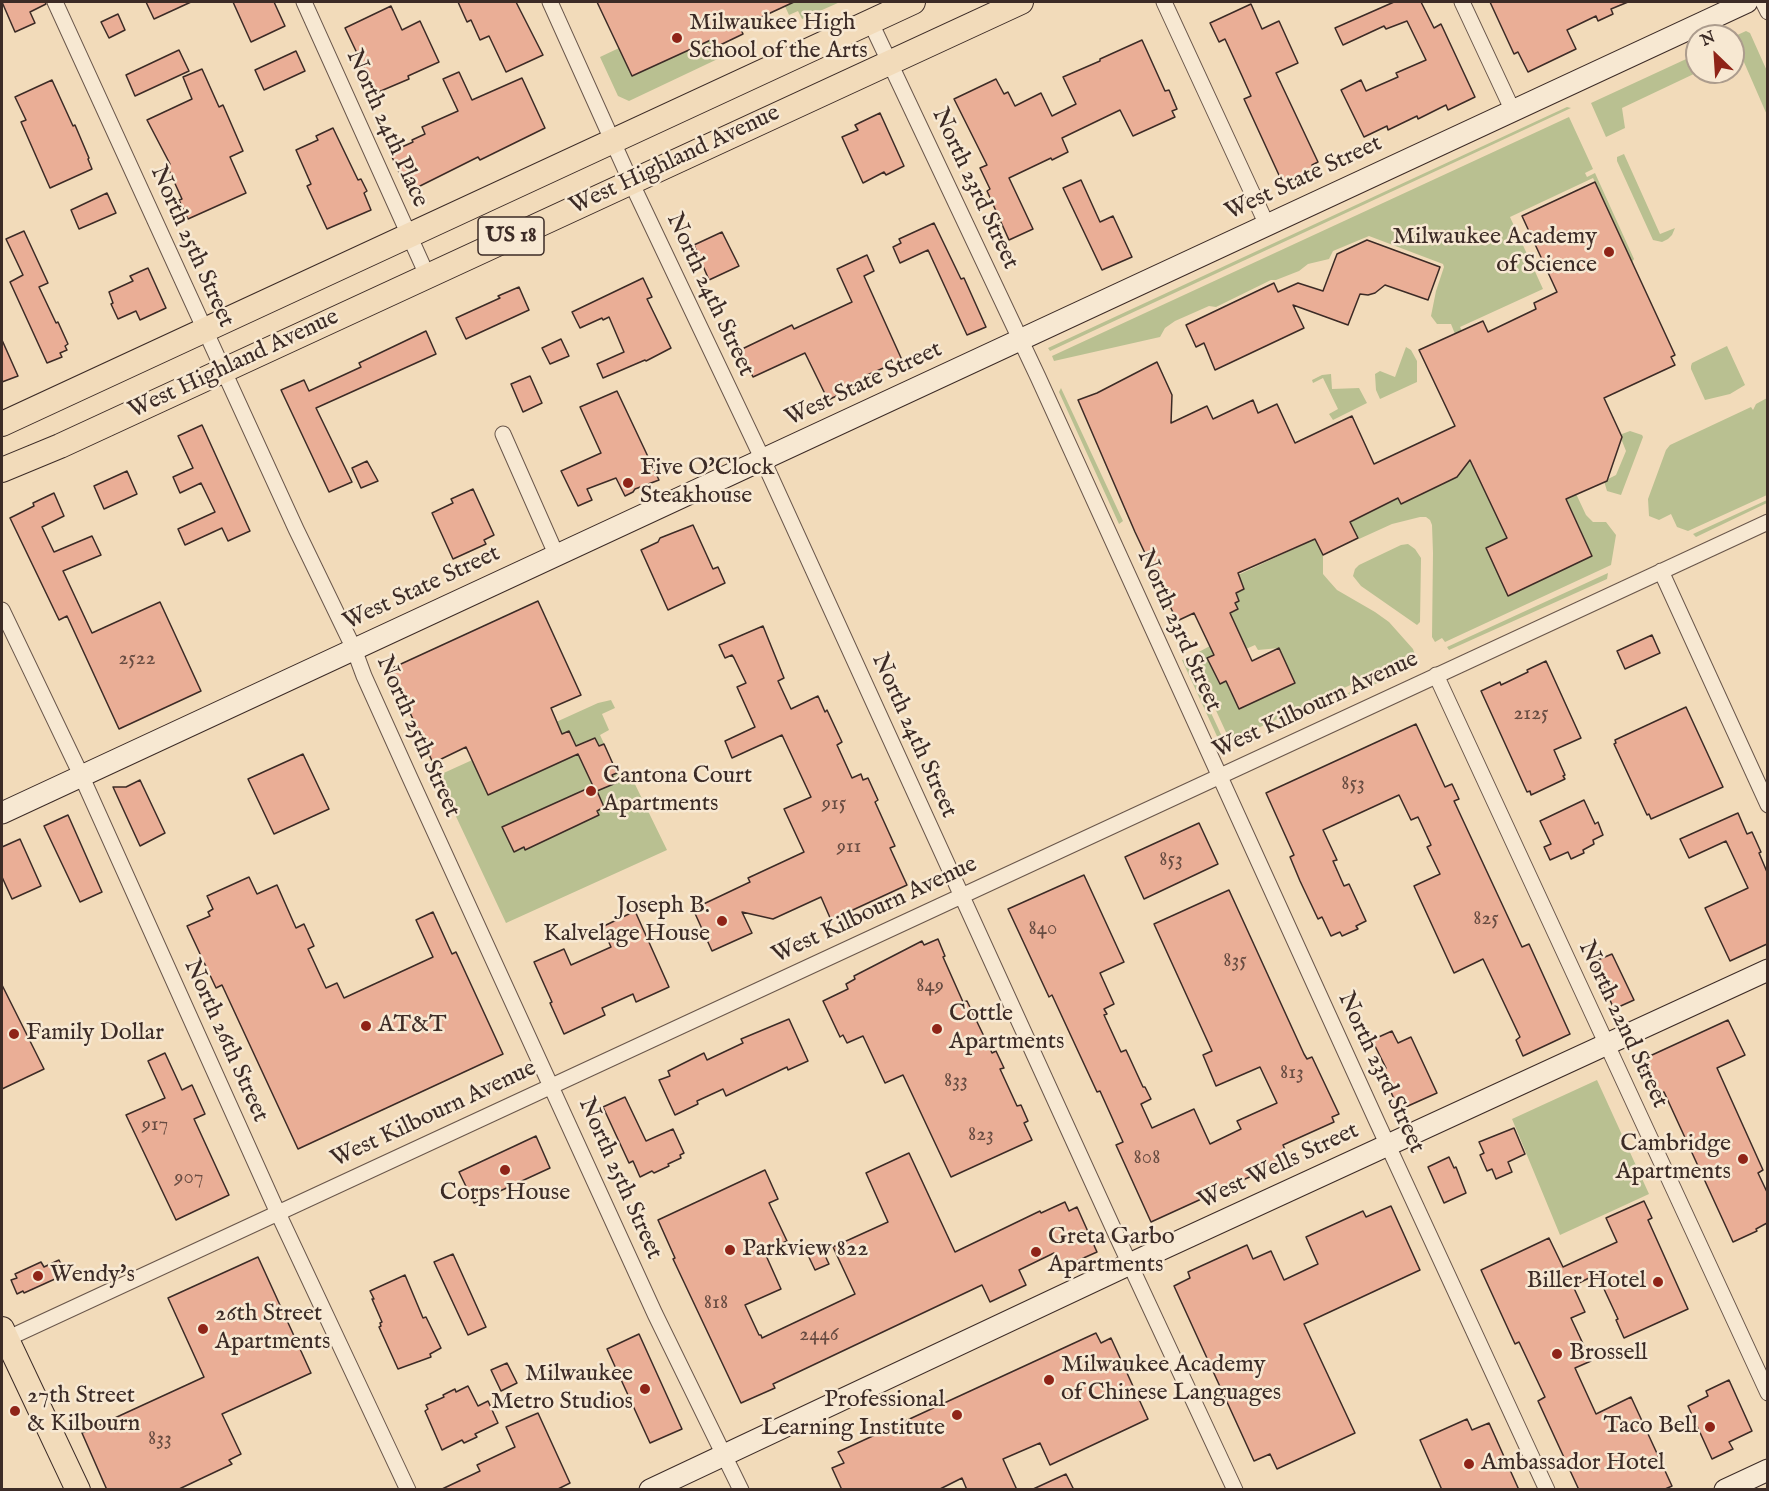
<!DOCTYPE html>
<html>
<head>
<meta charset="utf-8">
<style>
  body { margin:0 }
  #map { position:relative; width:1769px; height:1491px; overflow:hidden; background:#f2dbba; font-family:"IM FELL English",serif }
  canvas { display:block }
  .frame { position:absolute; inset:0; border:3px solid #3c2b26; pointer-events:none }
  .north { position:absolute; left:1685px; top:24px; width:60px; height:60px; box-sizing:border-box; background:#f7e8d2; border:2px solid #ac9c8d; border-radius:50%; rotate:335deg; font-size:16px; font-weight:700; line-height:24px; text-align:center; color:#3c2b26 }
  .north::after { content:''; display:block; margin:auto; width:21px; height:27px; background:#8f2418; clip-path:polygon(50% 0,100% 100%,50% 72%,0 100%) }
</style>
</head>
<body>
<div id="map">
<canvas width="1769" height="1491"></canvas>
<div class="frame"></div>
<div class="north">N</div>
</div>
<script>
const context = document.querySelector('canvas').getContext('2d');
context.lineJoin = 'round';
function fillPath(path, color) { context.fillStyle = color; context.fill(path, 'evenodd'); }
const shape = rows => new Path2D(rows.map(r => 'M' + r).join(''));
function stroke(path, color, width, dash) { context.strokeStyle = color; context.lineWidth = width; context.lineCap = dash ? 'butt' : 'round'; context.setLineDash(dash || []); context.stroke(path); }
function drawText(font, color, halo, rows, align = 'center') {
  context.font = font + ' "IM FELL English",serif'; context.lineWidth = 5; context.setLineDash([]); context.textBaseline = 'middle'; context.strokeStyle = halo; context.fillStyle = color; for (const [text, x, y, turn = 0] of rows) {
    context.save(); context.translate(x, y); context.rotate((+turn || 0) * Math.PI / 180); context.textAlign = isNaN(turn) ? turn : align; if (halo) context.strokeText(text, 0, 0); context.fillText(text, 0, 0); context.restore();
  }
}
fillPath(shape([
  [783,2,840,2,802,19,798,11,789,15],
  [1746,31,1750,33,1767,71,1767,115,1740,53,1733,56,1733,37],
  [716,38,714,42,716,46,719,45,724,56,629,101,618,96,600,57,619,48,632,76],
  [1697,54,1697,72,1698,72,1622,108,1625,128,1606,137,1591,103],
  [1567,107,1571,108,1050,351,1048,348],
  [1569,117,1593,169,1585,173,1587,177,1595,173,1634,259,1632,262,1633,265,1621,248,1625,246,1593,178,1510,217,1543,289,1460,327,1462,331,1455,334,1451,324,1437,324,1431,316,1436,291,1444,267,1443,264,1369,236,1333,251,1329,259,1308,264,1299,271,1276,280,1271,280,1216,307,1209,306,1175,321,1165,328,1160,337,1054,361,1052,356],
  [1624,154,1660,234,1675,228,1672,235,1668,239,1662,242,1653,240,1617,161,1617,157],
  [1727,346,1745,385,1730,394,1705,400,1691,369,1691,366,1692,363],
  [1406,347,1411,350,1417,361,1417,382,1380,399,1376,390,1375,374,1380,371,1395,377],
  [1331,374,1332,389,1359,388,1367,403,1333,420,1329,414,1338,409,1323,378,1313,383,1312,380,1322,375],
  [1061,388,1123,521,1119,524,1059,392],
  [1767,398,1767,495,1688,531,1677,527,1671,514,1659,520,1649,516,1648,499,1666,450,1670,445,1751,407,1753,410,1756,404],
  [1630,431,1642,435,1643,437,1621,495,1607,491,1604,481,1616,475,1626,451,1622,441,1622,434],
  [1471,462,1507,538,1486,548,1509,596,1592,556,1554,470,1563,466,1586,515,1593,522,1606,522,1616,535,1611,565,1445,642,1442,638,1435,642,1432,637,1433,553,1432,525,1430,520,1426,517,1420,517,1392,524,1359,539,1350,522,1398,498,1401,504,1457,477,1467,463],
  [1767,500,1767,503,1696,537,1693,534],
  [1315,539,1323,555,1323,574,1329,581,1337,590,1375,612,1389,622,1413,649,1415,655,1230,741,1191,656,1210,646,1214,655,1208,658,1219,684,1226,681,1239,709,1294,684,1279,648,1258,650,1255,645,1246,649,1230,613,1238,609,1235,603,1239,600,1236,593,1244,589,1238,575],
  [1408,544,1415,549,1421,558,1420,622,1417,625,1361,586,1353,576,1355,569,1359,565,1401,545],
  [1608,573,1607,579,1449,650,1447,647],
  [1186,659,1225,743,1221,745,1182,660],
  [1400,669,1402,672,1284,725,1283,723],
  [611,700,615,708,602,714,609,730,600,735,620,778,630,774,667,850,506,923,437,776,598,703],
  [1597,1080,1649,1194,1560,1235,1512,1119]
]), '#b9c091');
const building = shape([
  [2,2,45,2,46,4,30,12,35,23,15,32,2,2],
  [146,2,191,2,154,19,146,2],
  [233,2,274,2,285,26,251,42,233,2],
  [458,2,516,2,543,55,506,72,489,36,480,40,471,20,467,22,458,2],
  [597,2,794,2,740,27,743,34,716,47,713,39,632,76,597,2],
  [1394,2,1421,2,1434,28,1441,24,1475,97,1448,110,1446,105,1418,119,1417,116,1388,130,1387,126,1364,137,1341,90,1361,80,1366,91,1398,77,1396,73,1426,60,1407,21,1386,29,1384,26,1343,45,1335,28,1394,2],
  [1490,2,1628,2,1611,9,1613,14,1598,21,1596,16,1567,30,1576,49,1528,72,1518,52,1514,54,1490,2],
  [1251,4,1262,29,1279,21,1298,63,1276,73,1318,162,1312,165,1315,171,1284,186,1244,99,1251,96,1242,76,1225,39,1219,42,1210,23,1251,4],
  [391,6,402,30,420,21,439,62,408,76,409,79,376,93,345,28,391,6],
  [118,14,125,30,109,38,101,22,118,14],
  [1142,40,1165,91,1169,90,1177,109,1172,111,1175,117,1133,136,1120,110,1062,138,1068,152,1052,160,1051,158,1009,178,1033,229,1009,240,987,191,990,189,980,168,987,165,954,99,996,79,1004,94,1008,92,1015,106,1041,93,1052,116,1076,104,1063,77,1100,61,1100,59,1142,40],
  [179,50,189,71,135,96,126,75,179,50],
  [296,51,305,71,264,90,255,70,296,51],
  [202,69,219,107,223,105,243,151,230,157,246,193,188,219,179,200,182,199,167,166,170,164,147,120,192,99,183,77,202,69],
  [459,72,472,100,522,78,545,128,480,160,478,157,408,192,392,157,395,155,393,151,413,142,412,140,425,134,422,127,458,111,443,79,459,72],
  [52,80,73,126,75,125,89,158,88,159,92,169,50,188,21,122,26,120,15,97,52,80],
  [880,113,904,166,886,175,884,172,863,183,842,137,858,130,855,125,880,113],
  [333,128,358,180,361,179,367,191,364,193,371,210,327,229,307,186,311,184,296,150,318,140,316,136,333,128],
  [1081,180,1100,222,1113,216,1132,257,1102,270,1063,188,1081,180],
  [1595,182,1675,355,1671,357,1675,365,1604,398,1622,437,1607,481,1566,499,1592,556,1508,596,1486,548,1507,538,1470,460,1457,477,1401,504,1398,498,1350,522,1358,538,1323,555,1315,539,1238,573,1244,589,1236,593,1239,601,1235,603,1238,609,1230,613,1252,661,1279,648,1295,683,1239,709,1226,681,1220,684,1207,658,1214,655,1194,613,1177,621,1135,532,1078,400,1097,393,1157,362,1172,395,1171,423,1207,406,1213,419,1253,400,1258,413,1277,404,1295,443,1352,416,1374,464,1455,426,1419,350,1483,321,1488,332,1536,309,1534,303,1557,292,1522,216,1595,182],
  [107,193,116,213,79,229,71,210,107,193],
  [934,223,961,279,964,278,986,327,967,335,928,250,900,263,893,247,901,243,899,239,934,223],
  [24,231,48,283,39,287,56,323,58,322,68,344,65,346,67,350,60,353,62,357,47,363,10,282,23,275,6,239,24,231],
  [722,232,739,266,709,280,694,245,722,232],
  [1367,240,1440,267,1428,300,1385,285,1375,293,1368,295,1360,294,1348,325,1293,305,1304,328,1215,370,1204,343,1196,347,1186,325,1274,283,1278,292,1298,283,1323,291,1337,254,1367,240],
  [867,255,874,271,864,276,902,360,865,376,868,381,828,400,805,353,753,377,740,350,792,325,794,329,852,302,837,269,867,255],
  [148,268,166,308,140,320,136,311,118,319,111,304,113,303,109,292,133,281,130,276,148,268],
  [643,278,652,297,647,299,671,348,646,361,645,360,603,378,597,364,624,352,609,317,603,320,602,318,580,328,572,312,643,278],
  [519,287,529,310,466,339,456,318,500,298,498,296,519,287],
  [426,331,436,354,316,408,352,482,329,492,281,390,304,380,309,391,361,367,359,363,426,331],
  [561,339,569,356,550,364,542,348,561,339],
  [2,340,18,376,2,382,2,340],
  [530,376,542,403,523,412,511,384,530,376],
  [617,391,659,480,635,489,633,492,625,496,616,478,587,489,592,500,578,506,561,471,601,453,580,407,617,391],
  [202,425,250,531,228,541,222,528,185,545,178,529,215,512,201,483,180,493,173,477,193,468,178,436,202,425],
  [367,461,378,481,361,488,352,468,367,461],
  [127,471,137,494,104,509,94,486,127,471],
  [473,489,494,535,484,540,486,544,453,559,432,513,453,503,451,499,473,489],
  [54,493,64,516,42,527,54,552,92,536,101,555,63,571,92,633,160,602,201,691,119,729,67,616,59,620,10,518,34,506,33,503,54,493],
  [693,525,713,569,718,567,725,583,668,610,641,550,658,542,660,538,693,525],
  [538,601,581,695,551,708,562,734,569,731,576,746,595,738,599,746,604,744,617,773,612,775,616,783,597,791,604,807,597,811,599,815,525,850,524,847,514,852,502,827,593,786,578,754,488,795,466,747,433,763,390,669,538,601],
  [763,626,784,678,778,681,791,709,818,696,825,712,827,710,842,742,837,745,852,778,861,774,863,780,868,778,878,800,875,802,895,846,890,848,907,885,831,920,821,897,773,919,742,912,752,933,712,951,693,909,750,882,748,878,804,852,784,809,811,797,782,735,732,758,725,741,755,727,737,687,746,683,734,658,732,655,725,658,719,645,763,626],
  [1652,635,1660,653,1625,669,1617,651,1652,635],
  [1546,661,1581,738,1554,750,1565,775,1563,776,1565,779,1531,795,1530,791,1527,792,1481,691,1500,682,1501,685,1528,672,1527,670,1546,661],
  [1686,707,1723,787,1651,819,1649,814,1647,815,1614,744,1616,743,1615,740,1686,707],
  [1416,724,1445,787,1452,784,1459,799,1454,801,1522,947,1529,944,1570,1034,1523,1056,1516,1040,1520,1037,1483,959,1454,973,1414,886,1440,874,1427,847,1431,845,1418,817,1411,820,1399,795,1323,830,1337,860,1333,861,1344,886,1349,884,1366,921,1356,926,1358,929,1342,936,1340,932,1331,936,1322,917,1318,919,1300,881,1290,857,1294,855,1266,793,1416,724],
  [303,754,329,809,274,834,248,779,303,754],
  [140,780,165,833,140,846,113,787,126,787,140,780],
  [1584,800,1595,824,1598,822,1603,835,1593,840,1594,844,1583,850,1584,853,1571,859,1568,852,1550,860,1544,847,1551,844,1540,821,1584,800],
  [1738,813,1747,834,1752,832,1761,852,1759,853,1767,872,1767,944,1730,961,1705,908,1748,888,1726,841,1689,858,1680,839,1738,813],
  [68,815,102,892,80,902,44,826,68,815],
  [1199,823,1218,864,1144,899,1125,857,1199,823],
  [20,839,41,886,12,899,2,877,2,847,20,839],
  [1084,875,1124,962,1100,973,1114,1004,1104,1009,1107,1014,1104,1015,1121,1052,1126,1050,1143,1087,1145,1087,1151,1099,1141,1104,1152,1128,1194,1109,1210,1144,1241,1129,1237,1121,1277,1103,1260,1067,1216,1086,1203,1055,1212,1051,1154,924,1229,890,1304,1054,1307,1059,1312,1057,1339,1114,1332,1117,1334,1122,1283,1145,1289,1159,1151,1222,1116,1145,1123,1142,1100,1091,1097,1092,1052,995,1049,997,1008,909,1084,875],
  [249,877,257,894,277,885,296,928,304,924,314,946,308,949,326,988,337,983,344,998,433,957,416,920,433,912,452,954,456,952,503,1054,298,1149,222,985,216,988,187,926,210,916,208,912,213,909,207,896,249,877],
  [635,911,669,987,636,1002,633,994,602,1008,605,1015,564,1034,550,1003,552,1002,534,962,564,949,571,965,611,947,602,927,635,911],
  [938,939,945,956,943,957,963,1002,967,1001,992,1053,996,1051,1004,1068,1000,1069,1017,1106,1021,1105,1028,1121,1024,1123,1032,1140,951,1177,903,1075,885,1083,863,1036,847,1043,843,1035,840,1037,823,1001,848,989,846,984,855,979,854,976,922,941,924,945,938,939],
  [1612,954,1634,1000,1614,1009,1593,962,1612,954],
  [2,985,44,1069,2,1089,2,985],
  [789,1019,808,1061,788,1070,787,1067,726,1096,723,1089,697,1101,698,1104,675,1115,659,1080,670,1076,668,1071,704,1053,707,1060,743,1043,741,1039,789,1019],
  [1728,1020,1745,1055,1717,1068,1763,1170,1758,1173,1767,1192,1767,1223,1756,1229,1757,1231,1733,1242,1664,1092,1655,1096,1639,1061,1728,1020],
  [1392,1031,1398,1043,1411,1037,1437,1093,1399,1110,1381,1070,1386,1068,1372,1040,1392,1031],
  [165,1053,182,1090,192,1085,205,1114,194,1119,229,1195,176,1220,126,1115,165,1098,148,1061,165,1053],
  [625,1097,646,1141,673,1129,684,1153,680,1155,681,1158,668,1164,669,1166,654,1173,652,1171,640,1177,633,1161,629,1163,603,1107,625,1097],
  [1514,1128,1525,1154,1508,1162,1512,1172,1496,1179,1492,1169,1487,1171,1480,1155,1484,1153,1479,1142,1514,1128],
  [536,1136,550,1168,474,1203,459,1172,536,1136],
  [909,1153,955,1252,1040,1211,1041,1213,1065,1202,1069,1211,1077,1207,1097,1252,1061,1268,1054,1253,1019,1270,1026,1285,990,1302,982,1285,773,1384,775,1388,741,1403,673,1259,675,1258,658,1220,765,1170,778,1199,769,1203,787,1241,764,1251,781,1289,745,1305,759,1335,761,1335,762,1338,855,1294,833,1247,888,1222,866,1173,909,1153],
  [1449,1157,1454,1168,1456,1167,1466,1193,1444,1203,1428,1167,1449,1157],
  [1644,1201,1652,1218,1648,1220,1688,1309,1624,1338,1616,1320,1618,1319,1597,1274,1573,1286,1585,1312,1571,1318,1591,1361,1575,1368,1596,1414,1631,1397,1672,1486,1663,1490,1579,1490,1538,1401,1545,1397,1519,1342,1515,1344,1481,1270,1549,1238,1563,1267,1617,1242,1606,1218,1644,1201],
  [1391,1206,1420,1270,1304,1324,1355,1433,1277,1469,1270,1454,1254,1461,1174,1286,1190,1278,1188,1272,1247,1245,1253,1259,1271,1251,1284,1280,1318,1264,1306,1237,1363,1211,1366,1217,1391,1206],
  [821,1247,829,1264,815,1270,807,1253,821,1247],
  [453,1254,486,1327,468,1335,434,1262,453,1254],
  [258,1257,311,1373,222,1414,241,1454,229,1460,232,1464,177,1490,107,1490,82,1433,204,1377,168,1298,258,1257],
  [59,1260,66,1274,24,1293,23,1291,17,1294,11,1280,17,1278,15,1274,41,1262,44,1267,59,1260],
  [405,1275,423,1318,426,1317,441,1348,430,1354,431,1357,398,1369,379,1327,381,1326,380,1323,382,1322,372,1299,374,1299,370,1291,405,1275],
  [1096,1333,1101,1343,1111,1338,1148,1419,1050,1465,1040,1443,1003,1459,1017,1490,967,1490,962,1478,938,1490,842,1490,832,1468,844,1463,838,1452,1096,1333],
  [639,1334,682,1429,650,1443,607,1349,639,1334],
  [507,1363,517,1383,501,1391,491,1370,507,1363],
  [1729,1380,1752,1431,1729,1442,1733,1449,1712,1459,1688,1406,1708,1396,1706,1391,1729,1380],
  [468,1386,478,1406,488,1401,498,1423,475,1434,477,1437,464,1443,462,1440,442,1450,425,1411,428,1409,426,1405,444,1397,443,1395,455,1389,456,1392,468,1386],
  [538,1413,570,1483,556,1490,440,1490,480,1471,477,1465,515,1447,506,1427,538,1413],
  [1467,1419,1472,1430,1489,1423,1519,1490,1442,1490,1420,1440,1467,1419],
  [1066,1474,1074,1490,1031,1490,1066,1474]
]);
fillPath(building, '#eaae96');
stroke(building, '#3c2b26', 1.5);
const street = shape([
  [55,2,296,529,354,649,364,676,410,778,655,1314,741,1490],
  [304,2,427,275],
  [550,2,631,182,763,460,1120,1243,1235,1490],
  [1164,2,1267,225],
  [1462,2,1512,109],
  [1763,2,1768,12],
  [870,21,1038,377,1378,1124,1547,1490],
  [503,434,556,554],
  [1661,571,1768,805],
  [2,610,81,775,277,1211,408,1490],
  [1436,675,1768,1393],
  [2,1341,1768,522]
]);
const secondary = shape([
  [2,813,1747,2],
  [650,1490,1149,1255,1768,970],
  [1725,1490,1768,1470]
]);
const primary = shape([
  [2,424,913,2],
  [2,470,60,446,1021,2],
  [2,1329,78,1490]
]);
stroke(street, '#6a574b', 17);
stroke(secondary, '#3c2b26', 23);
stroke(primary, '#3c2b26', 26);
stroke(street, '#f7e8d2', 15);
stroke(secondary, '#f7e8d2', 21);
stroke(primary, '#f2dbba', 24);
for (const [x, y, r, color] of [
  [677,38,6,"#8f2418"],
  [1609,252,6,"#8f2418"],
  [628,483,6,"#8f2418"],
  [591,791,6,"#8f2418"],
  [722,921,6,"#8f2418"],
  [366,1026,6,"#8f2418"],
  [937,1029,6,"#8f2418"],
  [14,1034,6,"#8f2418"],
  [1743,1159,6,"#8f2418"],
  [505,1170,6,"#8f2418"],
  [730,1250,6,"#8f2418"],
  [1036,1252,6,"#8f2418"],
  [38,1276,6,"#8f2418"],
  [1658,1282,6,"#8f2418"],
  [203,1329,6,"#8f2418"],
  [1557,1354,6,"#8f2418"],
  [1049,1380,6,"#8f2418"],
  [645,1389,6,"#8f2418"],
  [15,1411,6,"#8f2418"],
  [957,1415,6,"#8f2418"],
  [1710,1427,6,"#8f2418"],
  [1469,1464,6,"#8f2418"]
]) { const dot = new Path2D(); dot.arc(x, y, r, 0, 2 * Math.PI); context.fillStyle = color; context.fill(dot); stroke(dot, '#f7e8d2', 2); }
drawText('21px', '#684c42', null, [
  ["2522",137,660],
  ["2125",1531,715],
  ["853",1353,785],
  ["915",834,805],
  ["911",849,848],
  ["853",1171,861],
  ["825",1486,920],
  ["840",1043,930],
  ["835",1235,962],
  ["849",930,987],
  ["813",1292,1074],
  ["833",956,1082],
  ["917",155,1126],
  ["823",981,1136],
  ["808",1147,1159],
  ["907",189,1179],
  ["818",716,1304],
  ["2446",819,1336],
  ["833",160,1440]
]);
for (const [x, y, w] of [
  [511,236,66]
]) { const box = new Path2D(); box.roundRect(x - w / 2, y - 19, w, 38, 4.5); context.fillStyle = '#f7e8d2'; context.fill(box); stroke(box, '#3c2b26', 1.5); }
drawText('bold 22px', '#3c2b26', null, [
  ["US 18",511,236]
]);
drawText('24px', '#3c2b26', '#f7e8d2', [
  ["Milwaukee High",689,24],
  ["School of the Arts",689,52],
  ["Milwaukee Academy",1597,238,"right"],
  ["of Science",1597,266,"right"],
  ["Five O'Clock",640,469],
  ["Steakhouse",640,497],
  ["Cantona Court",603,777],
  ["Apartments",603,805],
  ["Joseph B.",710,907,"right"],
  ["Kalvelage House",710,935,"right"],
  ["Cottle",949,1015],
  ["Apartments",949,1043],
  ["AT&T",378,1026],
  ["Family Dollar",26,1034],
  ["Cambridge",1731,1145,"right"],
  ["Apartments",1731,1173,"right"],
  ["Corps House",505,1194,"center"],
  ["Greta Garbo",1048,1238],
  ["Apartments",1048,1266],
  ["Parkview 822",742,1250],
  ["Wendy's",50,1276],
  ["Biller Hotel",1646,1282,"right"],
  ["26th Street",215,1315],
  ["Apartments",215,1343],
  ["Brossell",1569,1354],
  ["Milwaukee Academy",1061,1366],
  ["of Chinese Languages",1061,1394],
  ["Milwaukee",633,1375,"right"],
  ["Metro Studios",633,1403,"right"],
  ["27th Street",27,1397],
  ["& Kilbourn",27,1425],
  ["Professional",945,1401,"right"],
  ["Learning Institute",945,1429,"right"],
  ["Taco Bell",1698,1427,"right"],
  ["Ambassador Hotel",1481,1464]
], 'left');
drawText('24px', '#3c2b26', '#f7e8d2', [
  ["North 24th Place",386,129,66],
  ["West Highland Avenue",675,161,-25],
  ["West State Street",1304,179,-25],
  ["North 23rd Street",974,189,65],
  ["North 25th Street",191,247,66],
  ["North 24th Street",709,295,65],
  ["West Highland Avenue",234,365,-25],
  ["West State Street",864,385,-25],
  ["West State Street",422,589,-25],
  ["North 23rd Street",1178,631,66],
  ["West Kilbourn Avenue",1316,706,-25],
  ["North 24th Street",913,736,66],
  ["North 25th Street",417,737,66],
  ["West Kilbourn Avenue",875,911,-25],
  ["North 22nd Street",1622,1025,65],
  ["North 26th Street",225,1041,66],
  ["North 23rd Street",1380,1073,65],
  ["West Kilbourn Avenue",434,1115,-25],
  ["West Wells Street",1279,1167,-25],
  ["North 25th Street",619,1179,66]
]);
</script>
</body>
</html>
